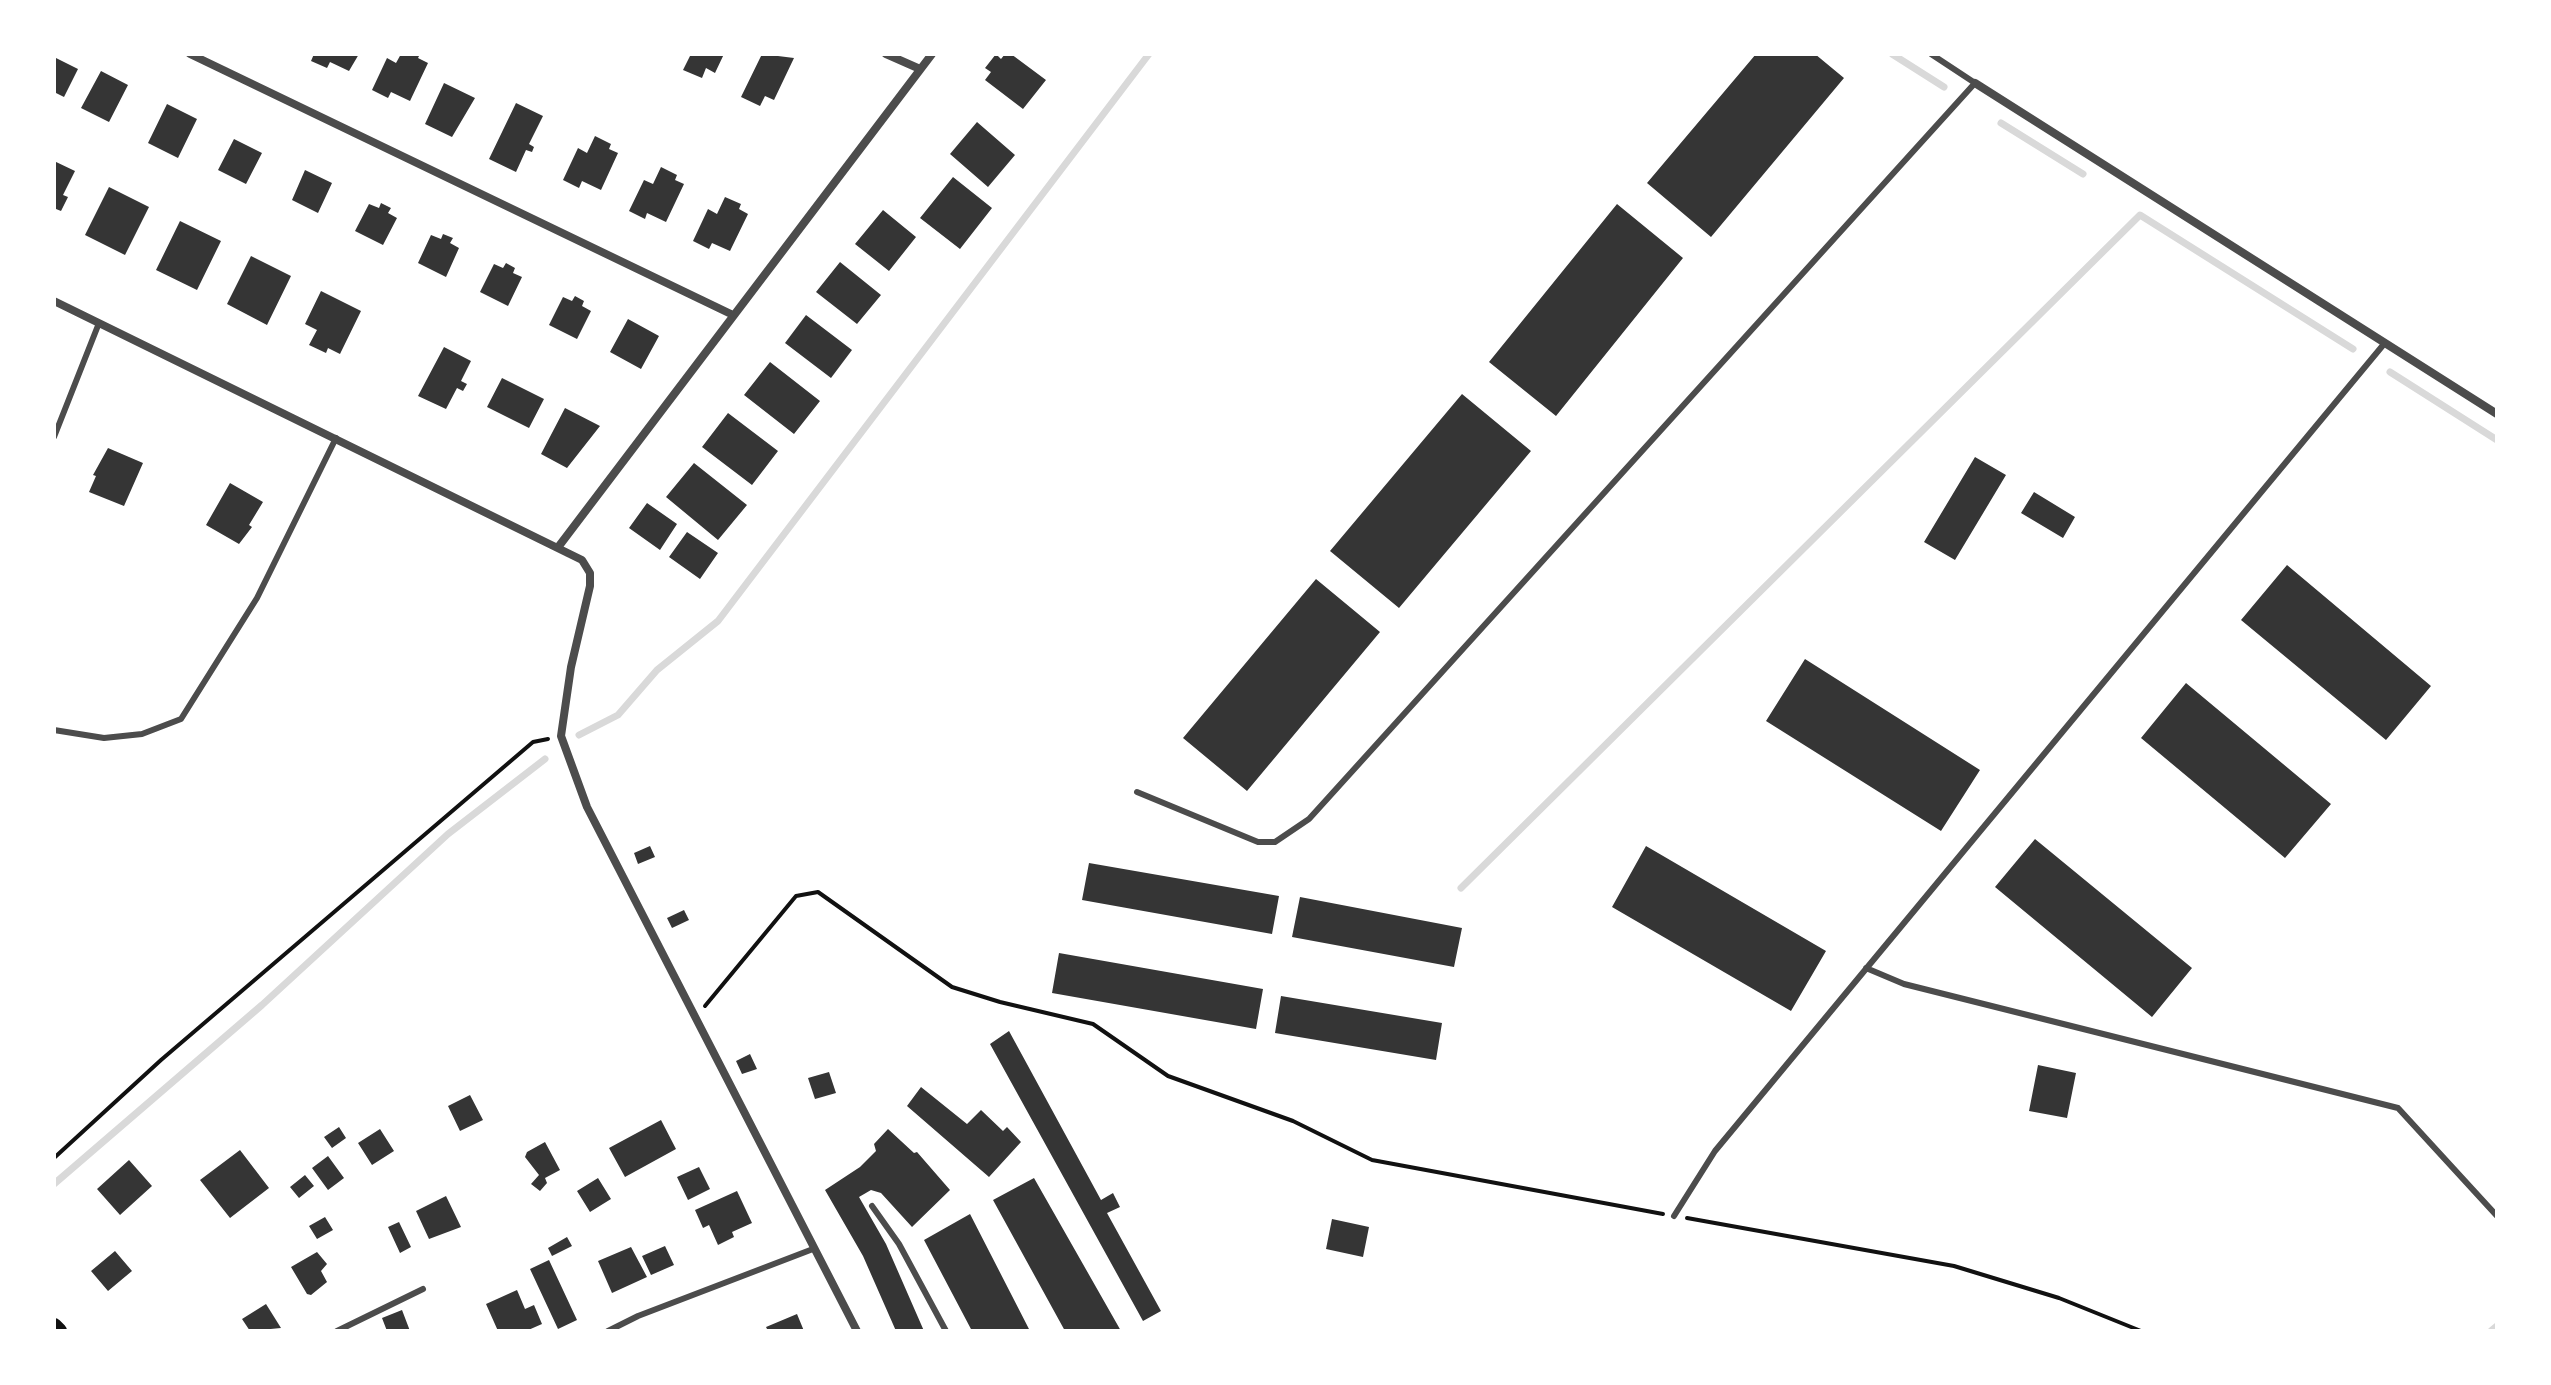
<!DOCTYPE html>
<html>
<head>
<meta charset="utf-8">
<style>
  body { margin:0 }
  #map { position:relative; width:2551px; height:1385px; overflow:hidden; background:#fff; font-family:"Noto Sans",sans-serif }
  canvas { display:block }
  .frame { position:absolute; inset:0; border:56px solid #fff; pointer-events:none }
</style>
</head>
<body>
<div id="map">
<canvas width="2551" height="1385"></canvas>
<div class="frame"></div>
</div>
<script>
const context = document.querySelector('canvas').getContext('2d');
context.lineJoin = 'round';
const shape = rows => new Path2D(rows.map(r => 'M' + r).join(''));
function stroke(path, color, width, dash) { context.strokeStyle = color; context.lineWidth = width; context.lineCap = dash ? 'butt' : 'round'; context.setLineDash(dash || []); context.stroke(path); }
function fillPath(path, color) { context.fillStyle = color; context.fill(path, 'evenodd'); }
stroke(shape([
  [1892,54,1944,87],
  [2001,123,2083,174],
  [2390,372,2497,440],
  [579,735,618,715,657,670,718,621,1149,54],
  [1461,888,2140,215,2353,349],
  [54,1184,262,1005,448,834,545,759],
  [2491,1331,2497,1326]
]), '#d9d9d9', 7);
fillPath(shape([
  [314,54,359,54,349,71,330,62,327,68,311,61],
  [401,54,420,54,418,58,428,63,410,101,391,92,388,98,372,90,387,58,396,63],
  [691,54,724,54,715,73,706,68,702,78,683,70],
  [762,54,794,58,774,100,765,96,760,106,741,97],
  [996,54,1001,59,1005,54,1011,54,1046,80,1023,109,985,80,991,72,985,68],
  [1756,54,1815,54,1844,78,1711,237,1647,183],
  [54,57,78,69,64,97,54,92],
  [101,71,128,85,109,122,81,108],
  [444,83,475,98,452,137,425,124],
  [516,103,543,116,529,144,534,147,532,152,526,150,516,172,489,159],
  [167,104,197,119,178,158,148,143],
  [977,122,1015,155,988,187,950,154],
  [595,136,611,144,609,149,618,153,601,190,582,181,579,188,563,180,578,148,587,153],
  [234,139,262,153,246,184,218,170],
  [54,161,75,171,63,195,68,197,61,211,56,209,54,214],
  [661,167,677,175,675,180,684,184,666,222,647,213,645,219,629,211,644,180,653,184],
  [305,170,332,183,318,213,292,200],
  [953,177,992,208,960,249,920,218],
  [109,187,149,207,125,255,85,235],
  [725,197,741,204,739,209,748,214,730,251,712,243,709,249,693,241,708,209,717,214],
  [381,203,391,208,388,213,397,218,383,245,355,231,369,204,379,208],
  [1617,204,1683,258,1556,416,1489,362],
  [883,210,916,237,889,271,855,244],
  [180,221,221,241,197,290,156,270],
  [443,234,453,238,450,243,459,248,446,277,418,263,431,235,441,239],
  [251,256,291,276,267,325,227,304],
  [840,262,881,295,857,324,816,292],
  [506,263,515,268,513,273,522,277,508,306,480,292,494,264,503,268],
  [321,291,361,311,340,354,328,348,326,353,309,345,317,330,305,324],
  [575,296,584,301,582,306,591,311,577,339,549,325,563,297,572,301],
  [806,315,852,350,831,378,785,343],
  [628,319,659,336,641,369,610,352],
  [444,347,471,361,461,381,467,384,463,391,457,388,446,409,418,396],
  [770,362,820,401,794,434,744,395],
  [502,378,544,399,529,428,487,407],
  [1462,394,1531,451,1399,608,1330,551],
  [565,408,600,426,567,468,541,454],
  [728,413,778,451,752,485,702,447],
  [108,448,143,463,124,506,89,492,96,476,93,475],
  [1975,457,2006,475,1955,560,1924,542],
  [694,463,747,505,718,540,666,497],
  [230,483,263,502,249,525,252,527,239,544,206,525],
  [2034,492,2075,517,2063,538,2021,513],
  [647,503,677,524,660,550,629,528],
  [687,532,718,553,700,579,669,557],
  [2287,565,2431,686,2386,740,2241,620],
  [1316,579,1380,632,1247,791,1183,738],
  [1805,659,1980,770,1941,831,1766,721],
  [2186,683,2331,804,2285,858,2141,738],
  [2035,839,2192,968,2152,1017,1995,887],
  [650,846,655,857,638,864,634,853],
  [1646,846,1826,951,1791,1011,1612,907],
  [1089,863,1279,896,1272,934,1082,900],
  [1300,897,1462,928,1454,967,1292,937],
  [684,910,689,920,672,928,667,918],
  [1059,953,1263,989,1256,1029,1052,993],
  [1281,996,1442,1023,1436,1060,1275,1033],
  [1009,1031,1101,1200,1113,1193,1120,1207,1107,1213,1161,1311,1143,1321,990,1044],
  [750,1054,757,1069,742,1074,736,1061],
  [2038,1065,2076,1073,2067,1118,2029,1111],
  [829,1072,836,1093,815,1099,808,1078],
  [921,1087,967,1124,981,1110,1003,1131,1007,1127,1021,1142,989,1177,907,1106],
  [470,1095,483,1120,460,1131,448,1106],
  [661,1120,676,1149,625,1177,609,1148],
  [339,1127,346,1138,332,1148,324,1137],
  [380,1129,394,1151,372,1165,358,1143],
  [888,1129,914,1153,917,1152,950,1190,912,1227,881,1193,871,1190,859,1197,886,1244,924,1331,896,1331,863,1256,825,1190,860,1167,876,1151,874,1144],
  [545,1142,560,1170,545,1178,547,1183,540,1191,531,1184,539,1175,525,1157,527,1152],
  [240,1150,269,1188,230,1218,200,1180],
  [328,1156,344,1178,328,1190,312,1168],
  [129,1160,152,1186,120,1215,97,1189],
  [699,1167,710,1189,688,1200,677,1177],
  [305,1175,314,1186,299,1198,290,1187],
  [598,1178,611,1199,590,1212,577,1191],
  [1034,1178,1121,1331,1065,1331,993,1200],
  [737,1191,752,1223,732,1232,734,1237,718,1245,709,1225,703,1228,695,1210],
  [446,1196,461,1227,429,1239,416,1211],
  [970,1214,1030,1331,972,1331,924,1240],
  [325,1217,333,1230,317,1239,309,1226],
  [1332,1219,1369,1227,1363,1257,1326,1249],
  [399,1222,411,1247,400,1253,388,1227],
  [567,1237,572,1246,552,1256,548,1248],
  [665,1246,674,1265,651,1275,642,1256],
  [631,1247,647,1277,612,1293,598,1261],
  [115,1251,132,1271,108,1291,91,1271],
  [317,1252,327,1264,321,1271,327,1282,311,1295,307,1294,291,1267],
  [549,1260,577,1320,558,1329,530,1269],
  [517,1290,525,1309,534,1305,542,1324,526,1331,498,1331,486,1304],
  [266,1304,281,1328,250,1331,242,1319],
  [402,1310,410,1331,387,1331,382,1318],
  [797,1314,804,1331,768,1331,766,1327]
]), '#353535');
stroke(shape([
  [705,1006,796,896,818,892,952,987,1000,1002,1093,1024,1168,1076,1293,1121,1372,1160,1663,1214],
  [54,1158,161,1060,533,742,548,739],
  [1687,1218,1954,1266,2059,1298,2141,1331]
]), '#111', 4);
stroke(shape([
  [54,437,99,323],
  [54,730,104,738,142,734,181,719,257,598,336,438],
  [1137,792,1258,842,1275,842,1309,819,1975,83,1931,54],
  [1866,968,1904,984,2398,1108,2497,1216],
  [872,1206,899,1244,946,1331],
  [1674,1216,1715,1151,2384,344],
  [337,1331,423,1289],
  [608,1331,638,1316,813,1249]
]), '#4c4c4c', 6);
stroke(shape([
  [190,54,733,315],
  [886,54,920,69],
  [1975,83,2497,414],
  [54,301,582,560,590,573,590,586,571,667,561,736,587,807,857,1331],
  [559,546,932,54]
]), '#4c4c4c', 8);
stroke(shape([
  [54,1326,59,1331]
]), '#111', 16);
</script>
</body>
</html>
